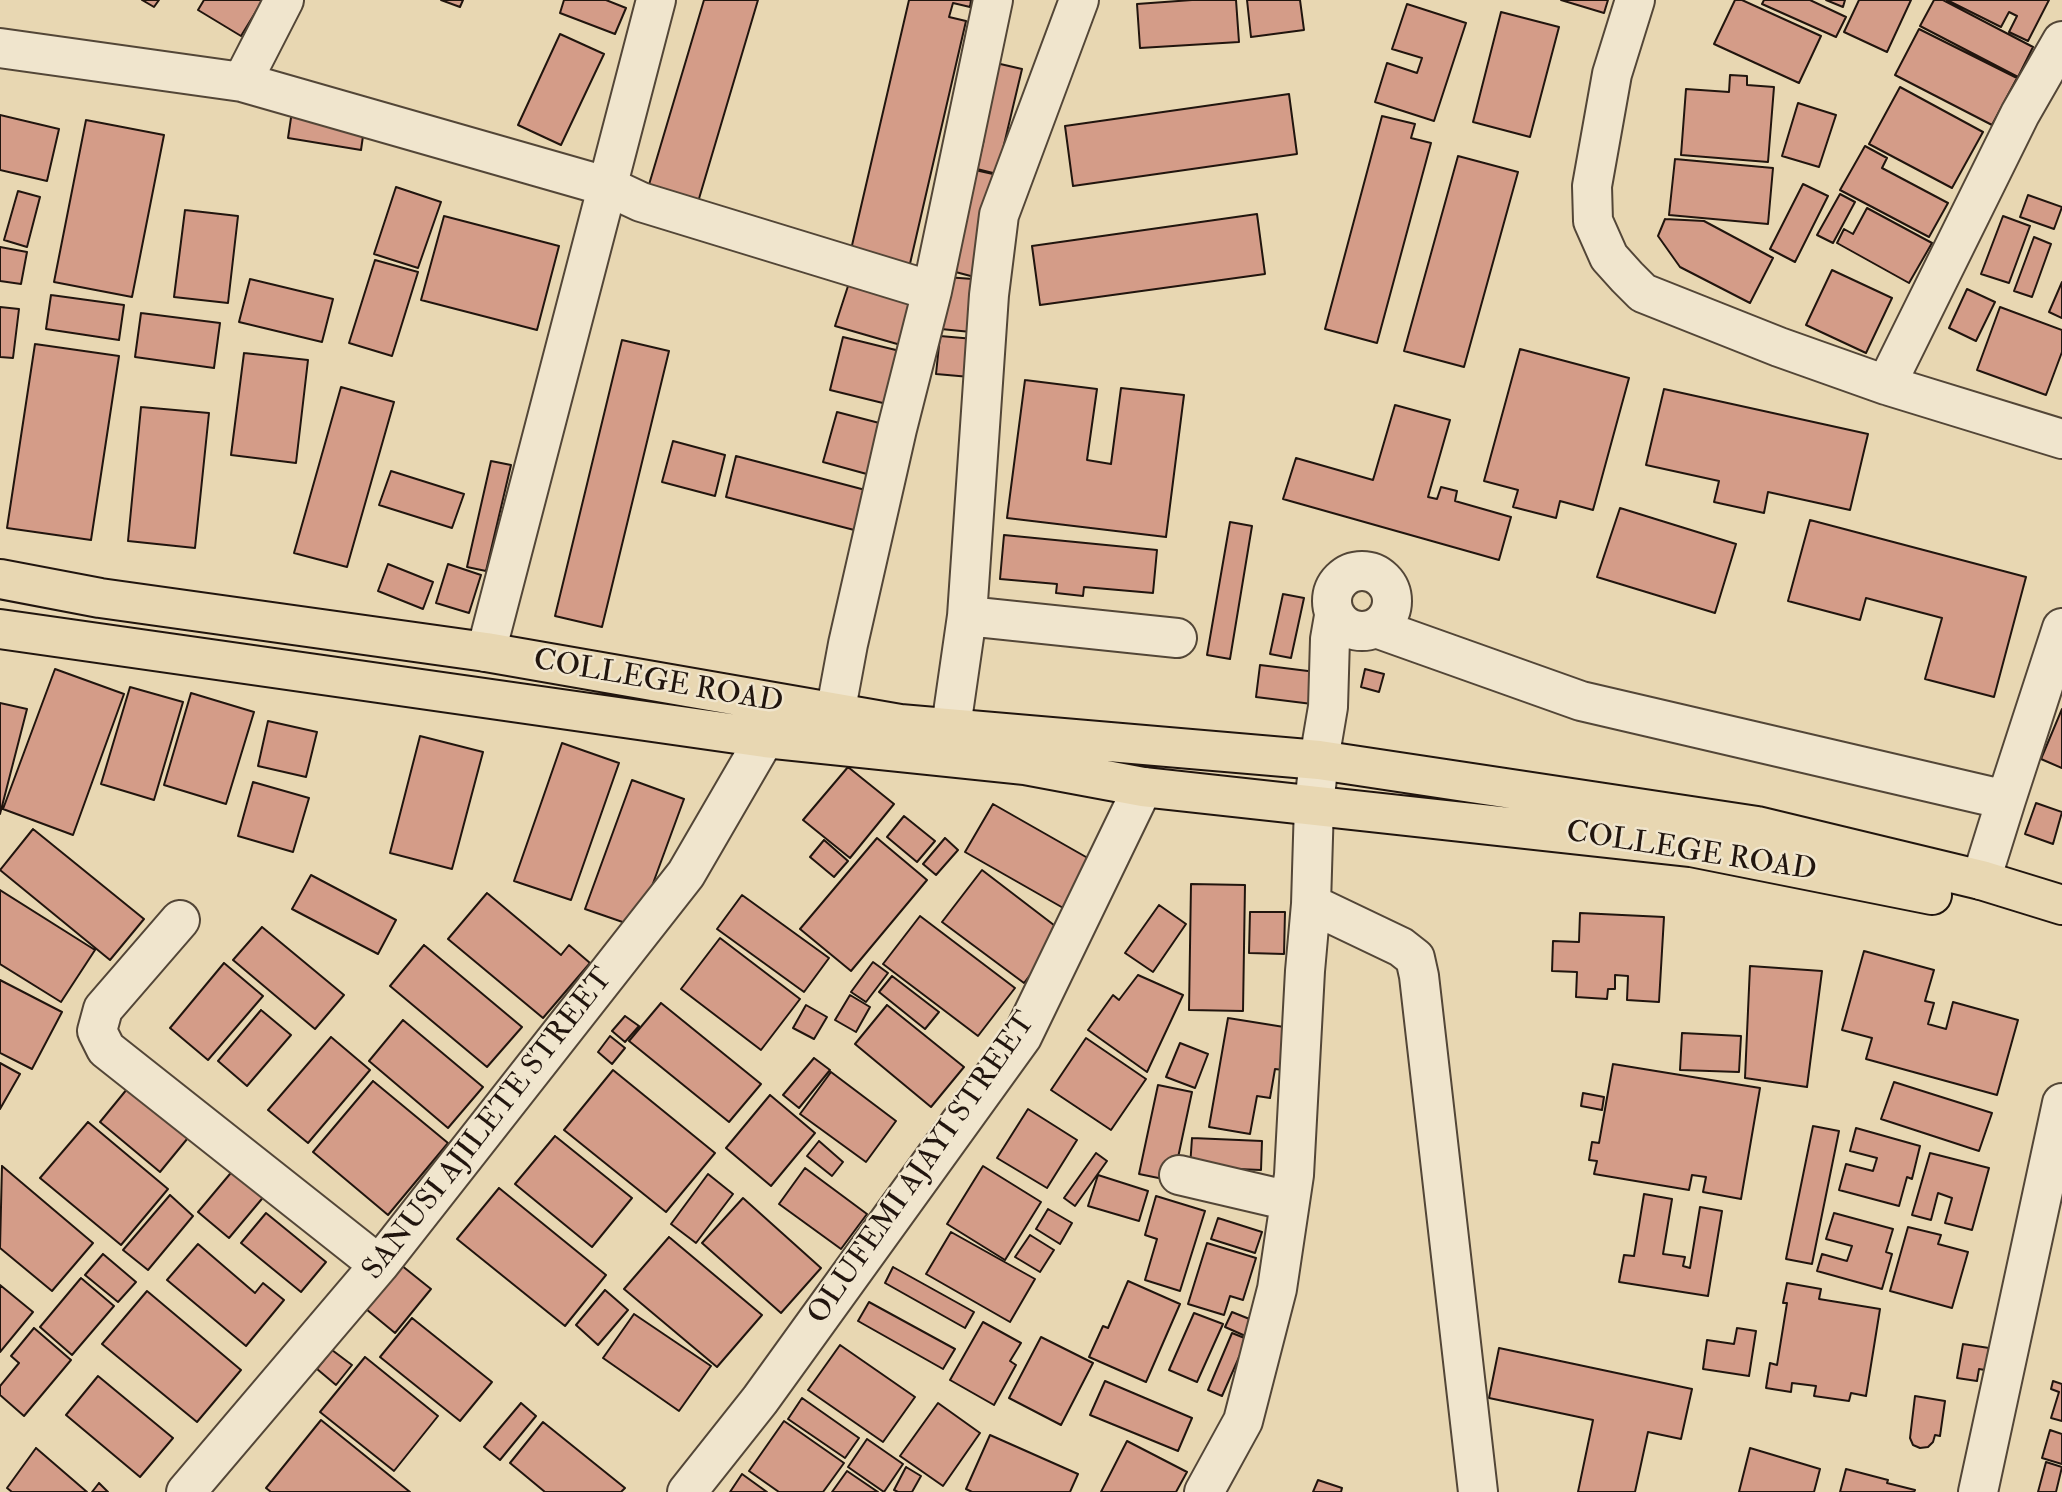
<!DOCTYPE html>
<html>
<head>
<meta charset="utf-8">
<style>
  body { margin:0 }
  canvas { display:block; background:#e8d7b2 }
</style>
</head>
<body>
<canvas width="2062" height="1492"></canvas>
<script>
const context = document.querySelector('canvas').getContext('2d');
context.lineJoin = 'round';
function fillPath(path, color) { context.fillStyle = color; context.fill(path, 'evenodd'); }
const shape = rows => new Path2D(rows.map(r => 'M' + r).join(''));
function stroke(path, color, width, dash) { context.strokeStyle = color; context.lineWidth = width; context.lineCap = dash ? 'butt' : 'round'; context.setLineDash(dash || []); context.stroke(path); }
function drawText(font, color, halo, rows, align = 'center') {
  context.font = font + ' "IM FELL Double Pica",serif'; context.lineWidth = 5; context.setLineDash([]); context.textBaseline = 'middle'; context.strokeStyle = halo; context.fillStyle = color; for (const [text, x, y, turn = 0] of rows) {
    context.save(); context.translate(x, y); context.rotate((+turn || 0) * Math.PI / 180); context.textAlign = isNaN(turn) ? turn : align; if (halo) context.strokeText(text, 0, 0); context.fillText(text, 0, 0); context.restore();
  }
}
const building = shape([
  [142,0,159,0,154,7,142,0],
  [204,0,263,0,241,36,198,10,204,0],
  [441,0,463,0,460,7,441,0],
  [564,0,606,0,626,8,615,34,560,13,564,0],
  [704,0,758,0,698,202,648,188,704,0],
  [909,0,971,0,970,7,953,3,949,17,966,21,909,268,850,254,909,0],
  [1192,0,1236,0,1239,42,1140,48,1137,4,1192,0],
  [1247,0,1300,0,1304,30,1251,37,1247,0],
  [1561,0,1608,0,1604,13,1561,0],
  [1735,0,1742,0,1821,36,1799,83,1714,44,1735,0],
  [1764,0,1810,0,1846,17,1836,37,1762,4,1764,0],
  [1826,0,1845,0,1843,7,1826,0],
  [1859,0,1911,0,1887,52,1844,32,1859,0],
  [1934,0,1943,0,2033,47,2018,77,1920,26,1934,0],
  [1947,0,2049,0,2028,41,2009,32,2017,16,2009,12,2001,27,1947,0],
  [1407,4,1466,23,1434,121,1375,102,1387,63,1417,73,1422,58,1392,49,1407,4],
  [1501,12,1559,27,1530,137,1473,122,1501,12],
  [1919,29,2017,78,1992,125,1895,75,1919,29],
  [560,34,604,54,561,145,518,125,560,34],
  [983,60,1022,69,997,174,977,169,984,139,966,135,983,60],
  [1730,75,1747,76,1747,85,1774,87,1768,162,1681,155,1686,89,1729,92,1730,75],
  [1900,87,1983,132,1952,188,1869,144,1900,87],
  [1289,94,1297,154,1073,186,1065,126,1289,94],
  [1798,103,1836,115,1819,167,1782,156,1798,103],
  [292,111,365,122,361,150,288,138,292,111],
  [0,115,59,129,47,181,0,170,0,115],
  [1382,116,1415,124,1411,138,1431,143,1377,343,1325,329,1382,116],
  [86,120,164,135,132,297,54,282,86,120],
  [1865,146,1887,158,1882,168,1948,203,1929,237,1840,190,1865,146],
  [1458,156,1518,172,1464,367,1404,351,1458,156],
  [1675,159,1773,168,1768,224,1669,215,1675,159],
  [975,170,1002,176,982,279,948,270,975,170],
  [1803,184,1828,196,1795,262,1770,249,1803,184],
  [396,187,441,202,418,268,374,254,396,187],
  [18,191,40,197,27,247,4,240,18,191],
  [1840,194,1855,202,1833,243,1817,235,1840,194],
  [2028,195,2062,207,2054,229,2020,217,2028,195],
  [1867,208,1932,243,1909,283,1837,243,1844,229,1853,234,1867,208],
  [185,210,238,216,228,303,174,297,185,210],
  [1257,214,1265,274,1040,305,1032,246,1257,214],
  [444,216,559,246,537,330,421,300,444,216],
  [2003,216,2030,226,2009,283,1981,274,2003,216],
  [1665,219,1704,221,1773,258,1750,303,1680,267,1658,236,1665,219],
  [2034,237,2051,244,2032,297,2014,291,2034,237],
  [0,247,27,252,21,284,0,281,0,247],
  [375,260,418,272,392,356,349,343,375,260],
  [1832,270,1892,298,1866,353,1806,325,1832,270],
  [946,277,986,280,981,333,941,329,946,277],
  [250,279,333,299,322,342,239,322,250,279],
  [2062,282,2062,318,2049,312,2062,282],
  [849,283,923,305,911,348,835,326,849,283],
  [1967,289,1995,302,1976,341,1949,328,1967,289],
  [51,295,124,305,119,340,46,329,51,295],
  [0,307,19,309,13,358,0,357,0,307],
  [2000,307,2062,330,2062,352,2046,395,1977,370,2000,307],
  [141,313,220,323,214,368,135,357,141,313],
  [940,336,974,339,970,377,936,374,940,336],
  [843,337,908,353,895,406,830,390,843,337],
  [622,340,669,351,602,627,555,616,622,340],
  [35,344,119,356,91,540,7,528,35,344],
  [1520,349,1629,378,1593,510,1560,501,1556,518,1513,507,1518,490,1484,481,1520,349],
  [244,353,308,360,296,463,231,455,244,353],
  [1025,380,1097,389,1087,460,1111,464,1121,388,1184,395,1166,537,1007,518,1025,380],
  [341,387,394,402,347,567,294,553,341,387],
  [1664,389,1868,434,1850,510,1768,492,1764,513,1714,502,1719,481,1646,465,1664,389],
  [1395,405,1450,420,1428,497,1437,499,1441,487,1457,491,1455,501,1511,517,1499,560,1283,499,1296,458,1373,480,1395,405],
  [141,407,209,413,195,548,128,541,141,407],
  [837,412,887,425,874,476,823,462,837,412],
  [673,441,725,455,715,496,662,482,673,441],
  [736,456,873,492,862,532,726,497,736,456],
  [491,461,511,465,486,571,467,567,491,461],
  [391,471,464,494,452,528,379,505,391,471],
  [1620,508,1736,544,1715,613,1597,577,1620,508],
  [1810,520,2026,577,1994,697,1925,679,1942,618,1866,598,1860,620,1788,601,1810,520],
  [1230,522,1252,526,1230,659,1207,655,1230,522],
  [1004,535,1157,550,1153,593,1084,587,1083,596,1056,593,1057,584,1000,579,1004,535],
  [388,564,433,582,423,609,378,591,388,564],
  [448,564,481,575,469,613,436,603,448,564],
  [1283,594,1304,598,1291,658,1270,654,1283,594],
  [1260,665,1316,672,1312,704,1256,697,1260,665],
  [55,669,124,694,73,835,3,809,55,669],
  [1365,669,1384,674,1379,692,1361,687,1365,669],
  [130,687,183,702,154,800,101,784,130,687],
  [191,693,254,712,226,804,164,785,191,693],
  [0,703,27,709,0,814,0,703],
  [2062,709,2062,768,2041,759,2062,709],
  [268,721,317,732,306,777,258,766,268,721],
  [420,736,483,752,452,869,390,853,420,736],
  [562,743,619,763,571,900,514,881,562,743],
  [848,767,894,804,850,858,803,820,848,767],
  [632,780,684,799,637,927,585,909,632,780],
  [253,782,309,798,293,852,238,836,253,782],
  [2036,803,2062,812,2053,844,2025,834,2036,803],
  [993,804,1093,861,1065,909,965,852,993,804],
  [904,816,935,841,917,862,887,837,904,816],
  [33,829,144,919,110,960,0,870,33,829],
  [877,838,927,880,851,971,800,929,877,838],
  [945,838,958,850,936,875,923,864,945,838],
  [824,840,848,861,834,877,810,857,824,840],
  [982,870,1063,932,1024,983,942,922,982,870],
  [311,875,396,920,378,954,292,909,311,875],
  [1191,884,1245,885,1243,1011,1189,1010,1191,884],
  [0,890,95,950,61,1002,0,964,0,890],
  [487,893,561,955,569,945,590,963,543,1018,448,939,487,893],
  [742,895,829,958,804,992,717,929,742,895],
  [1159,905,1186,924,1153,972,1125,953,1159,905],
  [1250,912,1285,912,1284,954,1249,953,1250,912],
  [1580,913,1664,917,1659,1002,1627,1000,1628,976,1615,975,1615,989,1608,989,1607,999,1576,997,1577,972,1552,971,1553,941,1579,942,1580,913],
  [920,916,1015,988,978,1036,883,964,920,916],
  [262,927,344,995,315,1029,233,960,262,927],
  [720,938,800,999,761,1050,681,989,720,938],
  [424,945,522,1027,487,1067,390,986,424,945],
  [1864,951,1934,970,1925,1001,1934,1003,1928,1024,1946,1029,1953,1002,2018,1020,1997,1095,1866,1059,1872,1038,1842,1030,1864,951],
  [873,962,888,973,866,1002,851,992,873,962],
  [224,963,263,996,208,1060,170,1028,224,963],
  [1750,966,1822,971,1807,1087,1745,1078,1750,966],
  [1138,975,1183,995,1147,1072,1088,1030,1113,995,1119,1000,1138,975],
  [892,976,939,1012,925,1029,879,992,892,976],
  [0,980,62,1012,32,1069,0,1053,0,980],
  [850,995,870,1007,856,1032,835,1020,850,995],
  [661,1003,761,1084,729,1122,629,1041,661,1003],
  [806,1005,827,1017,814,1039,793,1028,806,1005],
  [887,1005,964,1067,931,1107,855,1044,887,1005],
  [261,1010,291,1035,247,1086,218,1061,261,1010],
  [625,1016,639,1026,625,1042,612,1031,625,1016],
  [1228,1018,1284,1027,1283,1070,1275,1069,1270,1098,1257,1096,1250,1134,1209,1127,1228,1018],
  [403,1020,483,1087,448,1128,369,1061,403,1020],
  [1682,1033,1741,1036,1739,1072,1680,1070,1682,1033],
  [610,1036,625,1048,612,1064,598,1052,610,1036],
  [331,1037,370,1070,308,1143,268,1110,331,1037],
  [1086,1038,1146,1079,1111,1130,1051,1090,1086,1038],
  [1180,1043,1208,1054,1195,1088,1166,1077,1180,1043],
  [814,1058,830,1070,799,1108,783,1095,814,1058],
  [0,1063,20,1074,0,1109,0,1063],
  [1613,1064,1760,1088,1741,1199,1703,1192,1706,1177,1692,1175,1689,1190,1594,1174,1597,1161,1589,1160,1592,1142,1599,1143,1613,1064],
  [613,1070,715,1153,666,1212,564,1130,613,1070],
  [831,1072,896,1121,866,1162,800,1114,831,1072],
  [373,1081,448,1143,388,1215,313,1152,373,1081],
  [1894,1082,1992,1113,1979,1151,1881,1119,1894,1082],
  [132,1083,192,1133,160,1172,100,1122,132,1083],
  [1158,1085,1192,1092,1173,1181,1139,1174,1158,1085],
  [1583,1093,1604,1097,1602,1110,1581,1106,1583,1093],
  [770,1095,815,1133,771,1186,726,1148,770,1095],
  [1028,1109,1077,1140,1047,1188,997,1158,1028,1109],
  [88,1122,168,1189,121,1245,40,1178,88,1122],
  [1813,1126,1839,1131,1812,1264,1786,1259,1813,1126],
  [1856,1128,1920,1146,1912,1179,1907,1177,1899,1206,1839,1190,1846,1164,1873,1171,1877,1158,1850,1151,1856,1128],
  [555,1136,632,1198,592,1247,515,1184,555,1136],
  [1192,1138,1262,1141,1261,1170,1190,1167,1192,1138],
  [819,1141,843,1162,832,1176,807,1156,819,1141],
  [1096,1153,1107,1161,1075,1206,1064,1198,1096,1153],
  [1930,1153,1989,1168,1972,1230,1945,1223,1952,1198,1938,1193,1931,1220,1912,1215,1930,1153],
  [240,1162,271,1188,229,1238,198,1212,240,1162],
  [2,1166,93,1243,52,1291,0,1248,2,1166],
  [983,1166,1041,1202,1005,1260,947,1224,983,1166],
  [805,1168,867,1214,841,1249,779,1204,805,1168],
  [708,1174,733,1194,696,1243,671,1224,708,1174],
  [1098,1175,1148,1191,1139,1221,1088,1206,1098,1175],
  [499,1188,606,1275,565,1326,457,1239,499,1188],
  [1644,1194,1672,1199,1663,1254,1685,1257,1683,1266,1690,1268,1700,1207,1722,1211,1708,1296,1619,1282,1624,1255,1634,1256,1644,1194],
  [170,1195,193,1216,148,1270,123,1250,170,1195],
  [1156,1196,1205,1211,1180,1291,1145,1280,1157,1239,1145,1235,1156,1196],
  [743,1198,821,1268,781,1313,702,1243,743,1198],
  [1048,1209,1072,1223,1060,1244,1036,1229,1048,1209],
  [266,1213,326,1262,301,1292,241,1243,266,1213],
  [1834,1213,1893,1229,1886,1252,1892,1254,1882,1289,1817,1271,1822,1254,1847,1261,1852,1246,1826,1239,1834,1213],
  [1218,1218,1262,1232,1255,1253,1211,1239,1218,1218],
  [1908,1227,1941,1235,1938,1244,1968,1252,1952,1308,1890,1291,1908,1227],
  [951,1232,1035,1279,1010,1322,926,1274,951,1232],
  [1030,1235,1054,1250,1040,1272,1015,1257,1030,1235],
  [669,1237,762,1315,717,1367,624,1289,669,1237],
  [1207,1243,1256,1258,1243,1300,1230,1296,1224,1315,1188,1304,1207,1243],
  [198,1244,255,1293,263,1283,284,1300,246,1346,167,1280,198,1244],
  [103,1254,136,1282,118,1302,85,1275,103,1254],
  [401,1265,431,1289,395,1333,366,1309,401,1265],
  [893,1267,974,1312,965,1328,885,1283,893,1267],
  [81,1278,114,1306,72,1355,40,1327,81,1278],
  [1128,1281,1180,1304,1146,1382,1089,1357,1103,1326,1108,1328,1128,1281],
  [1787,1283,1821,1289,1819,1299,1880,1309,1866,1396,1851,1393,1849,1401,1814,1396,1816,1386,1792,1383,1791,1392,1766,1388,1770,1363,1777,1365,1787,1303,1783,1303,1787,1283],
  [0,1285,33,1312,0,1352,0,1285],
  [605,1290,628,1310,598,1345,576,1325,605,1290],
  [147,1291,241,1370,197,1422,102,1344,147,1291],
  [869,1302,955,1349,943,1369,858,1321,869,1302],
  [1232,1312,1257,1322,1250,1338,1225,1327,1232,1312],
  [1194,1313,1223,1324,1197,1382,1169,1370,1194,1313],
  [634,1314,711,1366,679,1411,603,1358,634,1314],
  [412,1318,492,1382,460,1421,380,1357,412,1318],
  [983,1322,1021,1343,1010,1361,1016,1365,994,1405,950,1380,983,1322],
  [34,1328,71,1360,24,1416,0,1395,0,1386,19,1363,11,1356,34,1328],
  [1737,1328,1756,1331,1749,1376,1703,1369,1707,1340,1734,1344,1737,1328],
  [1232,1333,1247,1339,1222,1396,1208,1390,1232,1333],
  [1041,1337,1093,1363,1061,1425,1009,1398,1041,1337],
  [1963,1344,1989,1348,1985,1370,1979,1369,1977,1381,1957,1378,1963,1344],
  [840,1345,915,1397,883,1442,808,1390,840,1345],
  [1499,1348,1692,1389,1681,1439,1648,1432,1635,1492,1578,1492,1593,1420,1489,1398,1499,1348],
  [332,1350,352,1365,336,1385,317,1369,332,1350],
  [365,1357,438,1416,394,1471,320,1412,365,1357],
  [98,1376,173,1438,140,1477,66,1415,98,1376],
  [1105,1381,1192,1418,1178,1451,1090,1415,1105,1381],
  [2053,1381,2062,1384,2062,1421,2051,1418,2059,1392,2051,1389,2053,1381],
  [1915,1396,1945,1401,1940,1436,1935,1435,1933,1442,1928,1447,1920,1448,1913,1445,1910,1438,1915,1396],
  [802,1398,859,1438,845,1458,788,1419,802,1398],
  [521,1403,536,1416,500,1460,484,1447,521,1403],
  [938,1403,980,1433,943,1486,900,1456,938,1403],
  [321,1420,410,1492,271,1492,266,1488,321,1420],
  [784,1421,844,1463,823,1492,779,1492,749,1471,784,1421],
  [543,1422,625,1488,621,1492,545,1492,510,1463,543,1422],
  [2050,1430,2062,1434,2062,1464,2042,1458,2050,1430],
  [990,1435,1078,1474,1070,1492,972,1492,966,1489,990,1435],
  [867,1439,903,1464,884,1492,848,1467,867,1439],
  [1127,1441,1187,1472,1176,1492,1101,1492,1127,1441],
  [36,1448,87,1492,12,1492,7,1488,36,1448],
  [1750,1448,1820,1469,1814,1492,1739,1492,1750,1448],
  [2046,1462,2062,1467,2056,1492,2038,1492,2046,1462],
  [906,1467,921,1476,912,1492,898,1492,894,1490,906,1467],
  [1846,1469,1888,1480,1887,1483,1915,1490,1914,1492,1840,1492,1846,1469],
  [847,1471,878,1492,832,1492,847,1471],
  [742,1474,767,1492,730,1492,742,1474],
  [1318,1480,1342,1488,1341,1492,1313,1492,1318,1480],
  [99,1483,108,1492,92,1492,99,1483]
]);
fillPath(building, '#d49c88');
stroke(building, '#21150e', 2);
const minor = shape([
  [1635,0,1612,74,1592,186,1593,221,1609,257,1627,277,1643,293,1779,347,1886,385,2062,439],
  [0,48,242,82,609,187,641,202,932,291],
  [242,82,284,0],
  [1886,385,2020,114,2062,41],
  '1332 601a30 30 0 1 1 60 0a30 30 0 1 1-60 0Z',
  [967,616,1177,638],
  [1376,628,1581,701,2006,800,1981,880],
  [486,652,656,0],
  [835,714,848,644,897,429,932,291,993,0],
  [951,727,967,616,989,295,999,215,1079,0],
  [2006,800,2062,628],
  [1311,904,1401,947,1415,958,1419,976,1478,1492],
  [180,920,103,1009,97,1031,106,1049,379,1265],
  [1179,1175,1290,1201],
  [186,1492,379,1265,686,874,765,738],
  [687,1492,760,1400,1022,1037,1143,787],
  [1204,1492,1243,1421,1277,1289,1294,1175,1305,971,1311,904,1314,805,1319,760,1328,707,1330,639,1334,616],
  [1978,1492,2062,1103]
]);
const major = shape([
  [0,579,100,598,486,652,900,724,1319,760,1757,826,1981,880,2062,905],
  [0,629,765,738,1025,765,1143,787,1691,847,1932,895]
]);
stroke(minor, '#534637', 42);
stroke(major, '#21150e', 42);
stroke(minor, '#f0e5cd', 38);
stroke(major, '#e8d7b2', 38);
drawText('30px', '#21150e', '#f0e5cd', [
  ["COLLEGE ROAD",658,683,10],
  ["COLLEGE ROAD",1691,853,9],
  ["SANUSI AJILETE STREET",489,1125,-52],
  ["OLUFEMI AJAYI STREET",923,1169,-55]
]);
</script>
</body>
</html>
